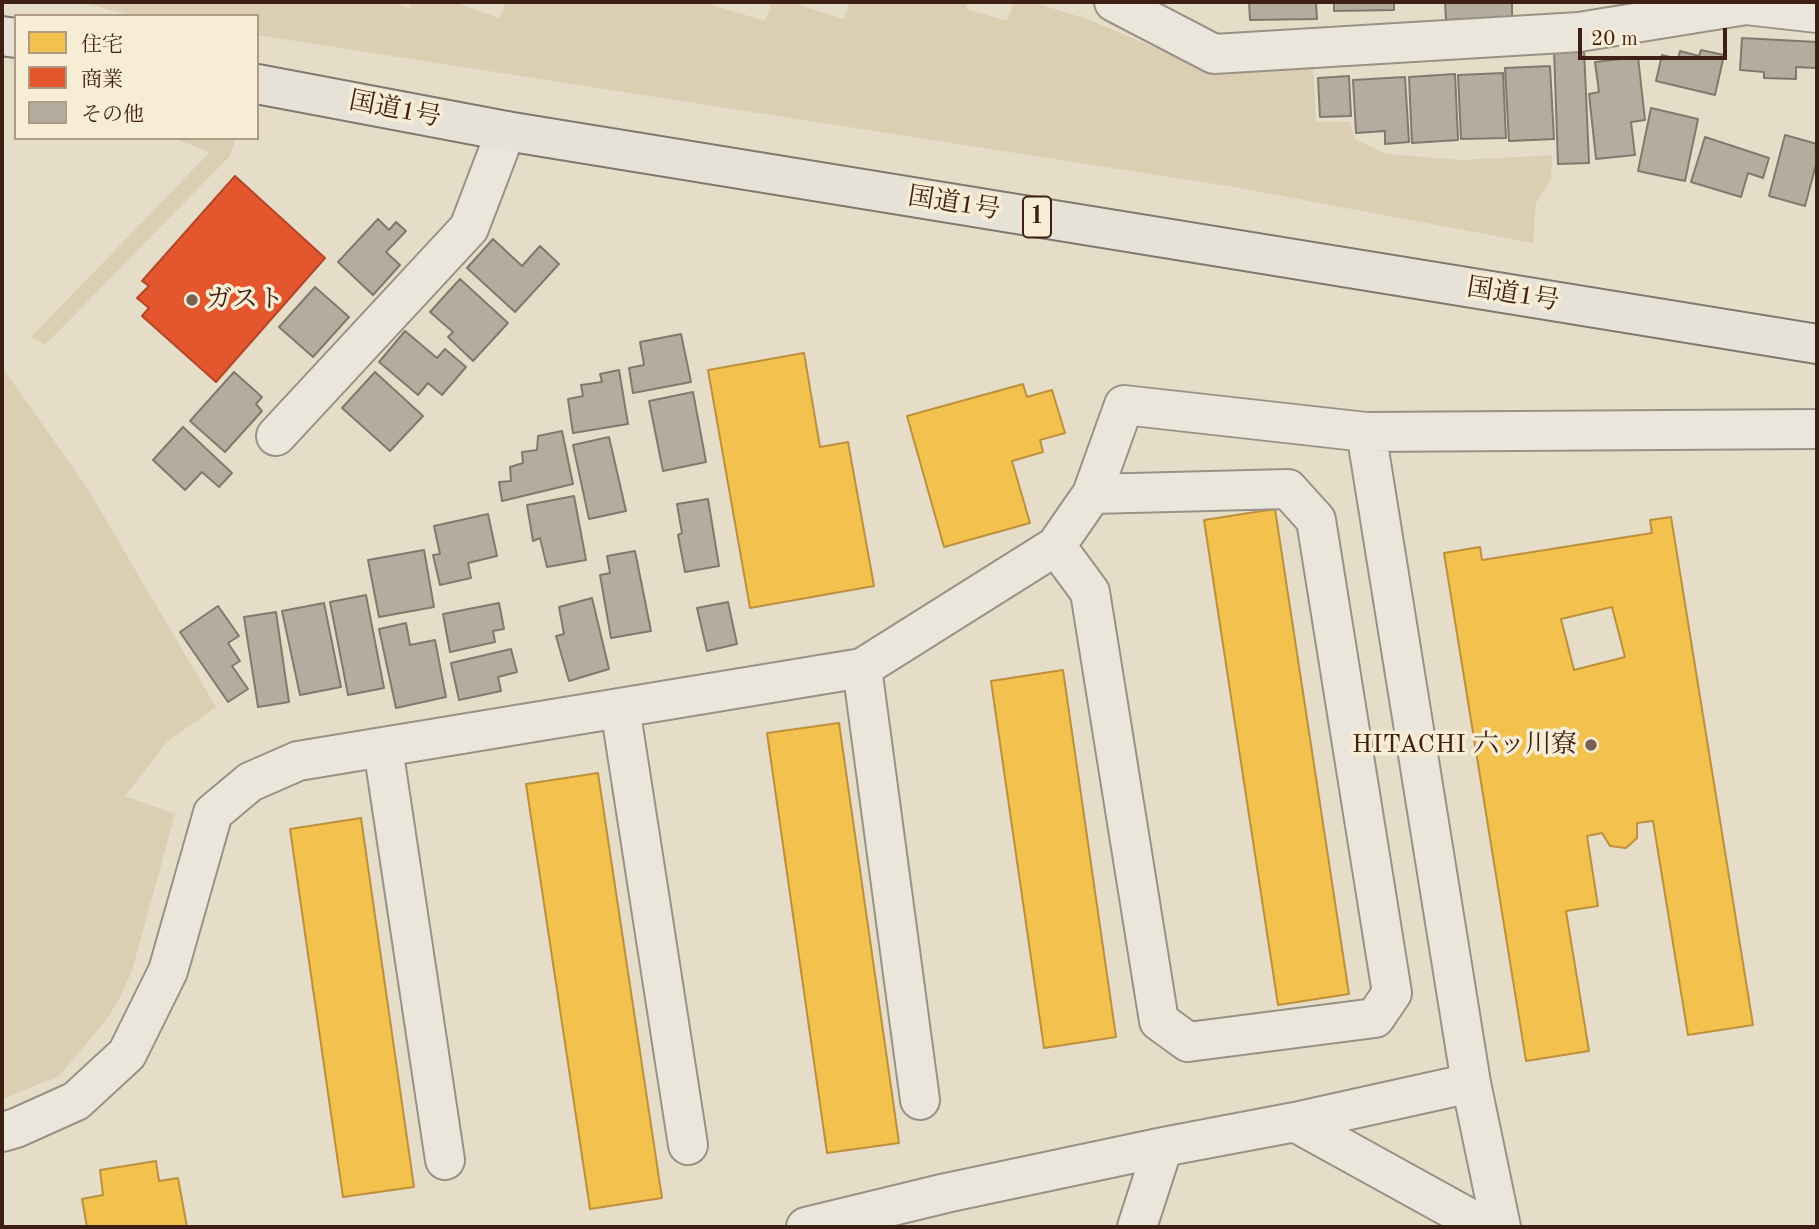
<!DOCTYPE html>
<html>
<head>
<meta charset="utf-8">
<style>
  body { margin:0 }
  #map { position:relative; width:1819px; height:1229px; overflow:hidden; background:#e6ddc9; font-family:"Old Standard TT","Noto Serif JP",serif }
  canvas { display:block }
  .frame { position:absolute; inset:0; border:4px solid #3e1f14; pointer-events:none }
  .legend { position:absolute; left:14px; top:14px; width:245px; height:126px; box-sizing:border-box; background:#f7ecd4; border:2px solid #ad9a87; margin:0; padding:9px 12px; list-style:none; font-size:21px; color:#3e1f14 }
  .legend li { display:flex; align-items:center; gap:14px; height:35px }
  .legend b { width:35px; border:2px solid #ad9a87 }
  .scale { position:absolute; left:1578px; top:28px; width:149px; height:32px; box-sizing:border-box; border:4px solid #3e1f14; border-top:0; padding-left:9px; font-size:21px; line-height:24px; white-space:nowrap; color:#3e1f14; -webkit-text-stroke:5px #f7ecd4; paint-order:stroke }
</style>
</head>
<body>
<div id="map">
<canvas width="1819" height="1229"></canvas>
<div class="frame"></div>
<ul class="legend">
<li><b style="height:19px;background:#f2c14e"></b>住宅</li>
<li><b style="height:19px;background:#e4572e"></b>商業</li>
<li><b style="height:19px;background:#b4ac9f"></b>その他</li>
</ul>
<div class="scale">20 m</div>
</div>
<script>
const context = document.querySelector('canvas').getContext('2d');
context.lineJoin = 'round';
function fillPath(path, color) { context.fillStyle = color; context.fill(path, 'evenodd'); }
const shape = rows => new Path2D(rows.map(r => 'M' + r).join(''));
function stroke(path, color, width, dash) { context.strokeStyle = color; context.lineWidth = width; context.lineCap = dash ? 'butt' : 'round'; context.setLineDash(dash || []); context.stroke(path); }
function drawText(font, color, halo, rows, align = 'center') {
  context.font = font + ' "Old Standard TT","Noto Serif JP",serif'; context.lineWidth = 7; context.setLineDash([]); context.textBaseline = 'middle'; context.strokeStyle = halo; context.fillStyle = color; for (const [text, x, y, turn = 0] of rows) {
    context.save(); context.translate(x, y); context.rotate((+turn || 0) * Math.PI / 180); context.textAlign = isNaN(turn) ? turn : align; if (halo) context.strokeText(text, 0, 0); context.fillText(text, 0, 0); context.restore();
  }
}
fillPath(shape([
  [78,2,390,2,410,8,412,2,462,2,461,5,500,18,506,2,702,2,765,21,772,2,789,2,844,19,850,2,968,2,966,9,1007,21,1014,2,1032,2,1090,20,1207,70,1313,65,1316,122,1350,122,1355,139,1386,154,1461,160,1552,155,1551,180,1536,203,1533,243,1234,187,257,35,257,16,136,16],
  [172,138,236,138,230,156,45,345,31,337,210,152],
  [2,367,86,486,216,707,167,742,125,796,175,814,132,971,119,999,107,1019,59,1076,2,1099]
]), '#dcceb2');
const homes = shape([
  [804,353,820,447,848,442,874,586,750,608,708,370,804,353],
  [1023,384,1027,397,1052,390,1065,433,1040,440,1043,452,1012,461,1030,523,944,547,907,416,1023,384],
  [1275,509,1349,994,1278,1005,1204,520,1275,509],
  [1671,517,1753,1025,1688,1035,1653,821,1637,823,1637,838,1626,848,1610,846,1602,833,1587,836,1598,906,1566,911,1589,1051,1526,1061,1444,553,1480,547,1482,560,1652,533,1650,520,1671,517],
  [1612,607,1625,657,1574,670,1561,619,1612,607],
  [1063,670,1116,1037,1044,1048,991,681,1063,670],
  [839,723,899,1143,827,1153,767,733,839,723],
  [598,773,662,1198,590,1209,526,784,598,773],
  [361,818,414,1187,343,1197,290,829,361,818],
  [156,1161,159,1181,178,1178,187,1227,87,1227,82,1199,103,1195,100,1170,156,1161]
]);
fillPath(homes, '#f2c14e');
stroke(homes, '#bc903d', 2);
const shops = shape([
  [235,176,325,258,216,382,142,316,149,308,137,298,149,286,142,281,235,176]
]);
fillPath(shops, '#e4572e');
stroke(shops, '#b24626', 2);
const building = shape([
  [1249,2,1316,2,1317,19,1250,20,1249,2],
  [1334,2,1394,2,1394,10,1334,11,1334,2],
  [1445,2,1512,2,1512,17,1446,20,1445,2],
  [1742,38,1817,42,1816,68,1796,67,1796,79,1764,78,1764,72,1740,70,1742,38],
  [1584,49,1589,163,1558,164,1554,50,1584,49],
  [1701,50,1724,55,1715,95,1656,81,1662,55,1678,59,1680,51,1699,56,1701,50],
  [1638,57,1645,120,1631,122,1635,155,1596,159,1589,94,1599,92,1595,62,1638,57],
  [1550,66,1554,139,1509,141,1505,68,1550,66],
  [1503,73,1506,138,1461,139,1458,75,1503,73],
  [1455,74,1458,140,1412,143,1409,77,1455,74],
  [1349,76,1351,116,1320,117,1318,78,1349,76],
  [1405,77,1409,142,1385,144,1385,131,1356,133,1353,80,1405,77],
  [1651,108,1698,119,1685,181,1638,171,1651,108],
  [1785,135,1817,144,1817,161,1805,206,1769,196,1785,135],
  [1705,137,1769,158,1763,178,1748,173,1741,197,1691,182,1705,137],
  [378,219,389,230,396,222,406,231,386,252,400,265,373,295,338,262,378,219],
  [493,239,522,266,540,246,559,264,515,312,467,268,493,239],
  [460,279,508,323,473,361,448,337,453,332,430,312,460,279],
  [315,287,349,317,313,357,279,327,315,287],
  [405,331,437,358,445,349,466,367,442,395,428,383,418,395,379,362,405,331],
  [681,334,691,382,633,393,629,368,644,365,640,342,681,334],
  [619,370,628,424,573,433,568,399,583,396,581,385,602,382,600,374,619,370],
  [234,372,262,397,256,404,262,411,225,452,190,421,234,372],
  [375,372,423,416,390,451,342,408,375,372],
  [693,392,706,462,663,471,649,401,693,392],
  [183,427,232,473,219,487,202,472,185,490,153,460,183,427],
  [562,431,573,484,502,501,499,482,511,481,510,467,523,463,522,452,537,450,538,436,562,431],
  [609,437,626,511,589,519,573,445,609,437],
  [574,496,586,560,547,567,540,538,533,541,527,505,574,496],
  [708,499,719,566,685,572,678,535,682,533,677,504,708,499],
  [488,514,497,556,468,563,471,578,440,585,433,555,440,554,434,526,488,514],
  [424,550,434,607,379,617,368,560,424,550],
  [635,551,651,631,611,638,600,575,610,573,607,556,635,551],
  [366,595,384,688,348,695,330,602,366,595],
  [592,598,609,669,569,681,556,636,564,634,559,607,592,598],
  [728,602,737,644,707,651,697,608,728,602],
  [324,603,341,687,300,695,282,611,324,603],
  [499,603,504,629,493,631,495,642,450,652,443,614,499,603],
  [218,606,239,636,228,643,240,661,232,666,248,689,228,702,180,632,218,606],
  [276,612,289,702,258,707,244,617,276,612],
  [406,623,410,645,435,640,446,697,396,708,379,629,406,623],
  [511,649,517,672,498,677,501,691,459,700,451,663,511,649]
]);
fillPath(building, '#b4ac9f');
stroke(building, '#82786d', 2);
const minor = shape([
  [1114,2,1214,54,1579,32,1746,5,1817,13],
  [1366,432,1471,1083,1501,1227],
  [276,436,469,228,506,131],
  [1056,546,1090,592,1159,1021,1188,1042,1375,1018,1392,993,1316,520,1288,489,1092,494],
  [862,668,920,1100],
  [620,708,688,1145],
  [383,748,445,1160],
  [1295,1122,1471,1083],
  [2,1132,16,1128,76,1101,127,1054,168,971,213,813,250,782,298,761,862,668,1056,546,1092,494,1124,405,1366,432,1817,429],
  [806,1227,946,1193,1163,1147,1295,1122,1485,1227],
  [1137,1227,1163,1147]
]);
const highway = shape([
  [2,36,16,38],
  [257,84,506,131,1817,344]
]);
stroke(minor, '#9a9185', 42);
stroke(highway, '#82786d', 42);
stroke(minor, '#ebe6dc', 38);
stroke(highway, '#e7e2d7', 38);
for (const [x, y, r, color] of [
  [192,300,7,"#796253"],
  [1591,745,7,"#796253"]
]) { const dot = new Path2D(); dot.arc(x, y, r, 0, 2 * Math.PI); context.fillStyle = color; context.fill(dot); stroke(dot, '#f7ecd4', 2.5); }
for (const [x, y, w] of [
  [1037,217,28]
]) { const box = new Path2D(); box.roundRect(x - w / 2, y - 20.5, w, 41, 5); context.fillStyle = '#f7ecd4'; context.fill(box); stroke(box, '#3e1f14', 2); }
drawText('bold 24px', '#3e1f14', null, [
  ["1",1037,217]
]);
drawText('26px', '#3e1f14', '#f7ecd4', [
  ["国道1号",395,110,11],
  ["国道1号",954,204,9],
  ["国道1号",1513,295,9]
]);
drawText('26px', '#3e1f14', '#f7ecd4', [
  ["ガスト",206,300],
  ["HITACHI 六ッ川寮",1577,745,"right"]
], 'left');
</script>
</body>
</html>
